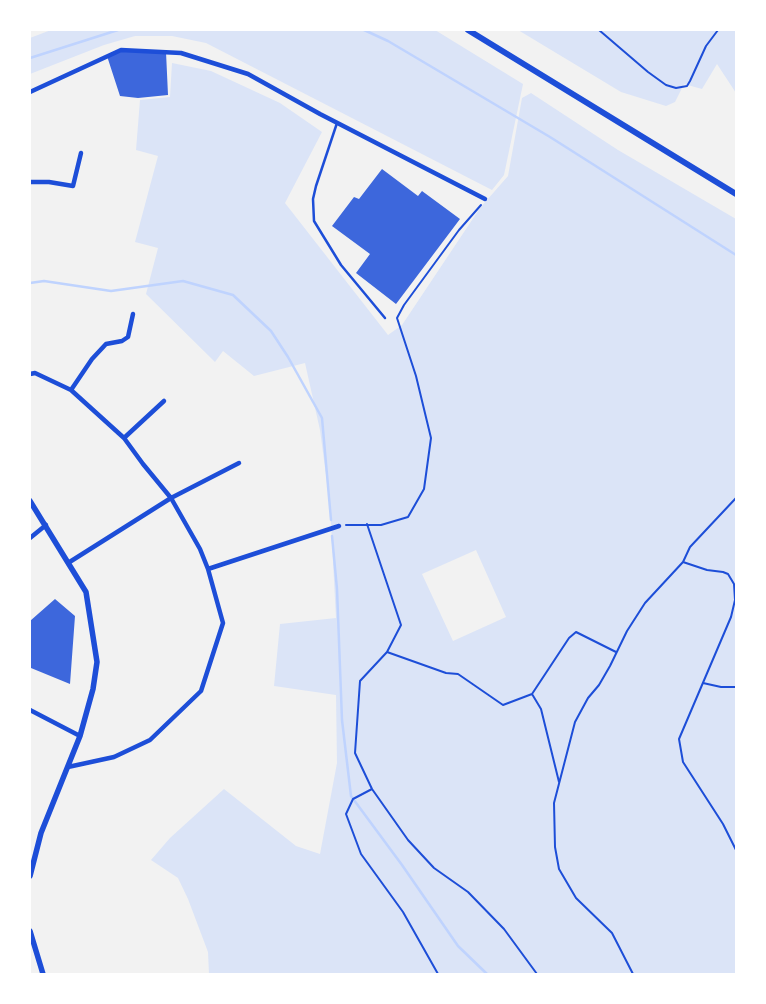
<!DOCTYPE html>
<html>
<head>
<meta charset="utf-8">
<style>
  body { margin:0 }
  #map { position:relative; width:766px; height:1004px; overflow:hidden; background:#f2f2f2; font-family:Lato,sans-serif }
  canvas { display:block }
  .frame { position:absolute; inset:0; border:31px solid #fff; pointer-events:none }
</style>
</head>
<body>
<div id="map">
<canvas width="766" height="1004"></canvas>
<div class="frame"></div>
</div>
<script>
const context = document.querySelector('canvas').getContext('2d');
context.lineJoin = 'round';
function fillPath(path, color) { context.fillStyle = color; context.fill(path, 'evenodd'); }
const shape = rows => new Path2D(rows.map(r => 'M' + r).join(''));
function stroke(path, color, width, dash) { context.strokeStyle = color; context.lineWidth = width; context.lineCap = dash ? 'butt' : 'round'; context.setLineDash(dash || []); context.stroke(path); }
fillPath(shape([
  [51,30,435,30,523,84,504,175,492,190,206,43,172,36,135,36,104,45,30,74,30,38],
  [518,30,736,30,736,93,717,64,702,89,684,84,675,102,666,106,621,92],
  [172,63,211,71,280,103,322,132,285,203,388,335,402,325,480,208,508,176,522,98,531,93,618,150,736,219,736,974,209,974,208,952,188,899,178,878,151,860,170,838,224,789,296,846,320,854,337,763,336,695,274,686,280,624,336,618,330,505,320,430,305,363,254,376,223,351,215,362,146,294,158,248,135,242,158,156,136,150,140,100,170,97],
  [476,550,506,617,453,641,422,574]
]), '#dbe4f7');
stroke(shape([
  [364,30,388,41,550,137,736,255],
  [30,58,118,30],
  [30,283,44,281,111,291,183,281,233,295,271,331,288,357,322,418,331,520],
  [332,536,337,589,342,720,351,796,402,865,458,946,487,974]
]), '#bfd3fe', 2.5);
fillPath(shape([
  [121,50,166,52,168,95,138,98,120,96,107,56],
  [382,169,418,196,422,191,460,219,396,304,356,273,370,254,332,226,354,197,359,199],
  [55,599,75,616,70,684,31,668,30,670,30,621]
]), '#3d67dc');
stroke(shape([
  [599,30,648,72,666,85,676,88,687,86,690,81,706,46,718,30],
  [367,524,401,625,387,652,360,681,355,753,372,789,353,799,346,814,361,854,403,912,438,974],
  [346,525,381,525,408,517,424,489,431,438,416,376,397,318,404,305,459,230,481,205],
  [683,562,707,570,723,572,728,574,734,584,735,600,731,617,679,739,683,762,723,824,736,850],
  [387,652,446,673,458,674,503,705,532,694,569,638,576,632,616,652],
  [703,683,721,687,736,687],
  [532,694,541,709,559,782],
  [372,789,408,840,434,868,468,892,504,929,537,974],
  [633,974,612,933,576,898,559,869,555,847,554,803,575,722,588,698,599,685,610,666,627,631,645,603,683,562,690,547,736,498]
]), '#1d4ed8', 2);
stroke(shape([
  [337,123,316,186,313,199,314,221,341,265,385,318]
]), '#1d4ed8', 2.5);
stroke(shape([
  [30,92,121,50,181,53,248,74,320,114,485,199],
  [30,182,49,182,73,186,81,153],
  [30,374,35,373,71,390,124,438,143,464,171,498,200,549,208,569,223,623,201,691,150,740,114,757,68,767],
  [71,390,92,359,106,344,122,341,128,337,133,314],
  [124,438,164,401],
  [30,538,46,525],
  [68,563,171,498,239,463],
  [208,569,339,526],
  [30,710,80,736]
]), '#1d4ed8', 4.5);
stroke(shape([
  [30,501,86,592,97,662,93,689,80,736,41,833,30,876],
  [30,931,43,974]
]), '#1d4ed8', 5.5);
stroke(shape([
  [468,30,736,194]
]), '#1d4ed8', 6);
</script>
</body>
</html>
